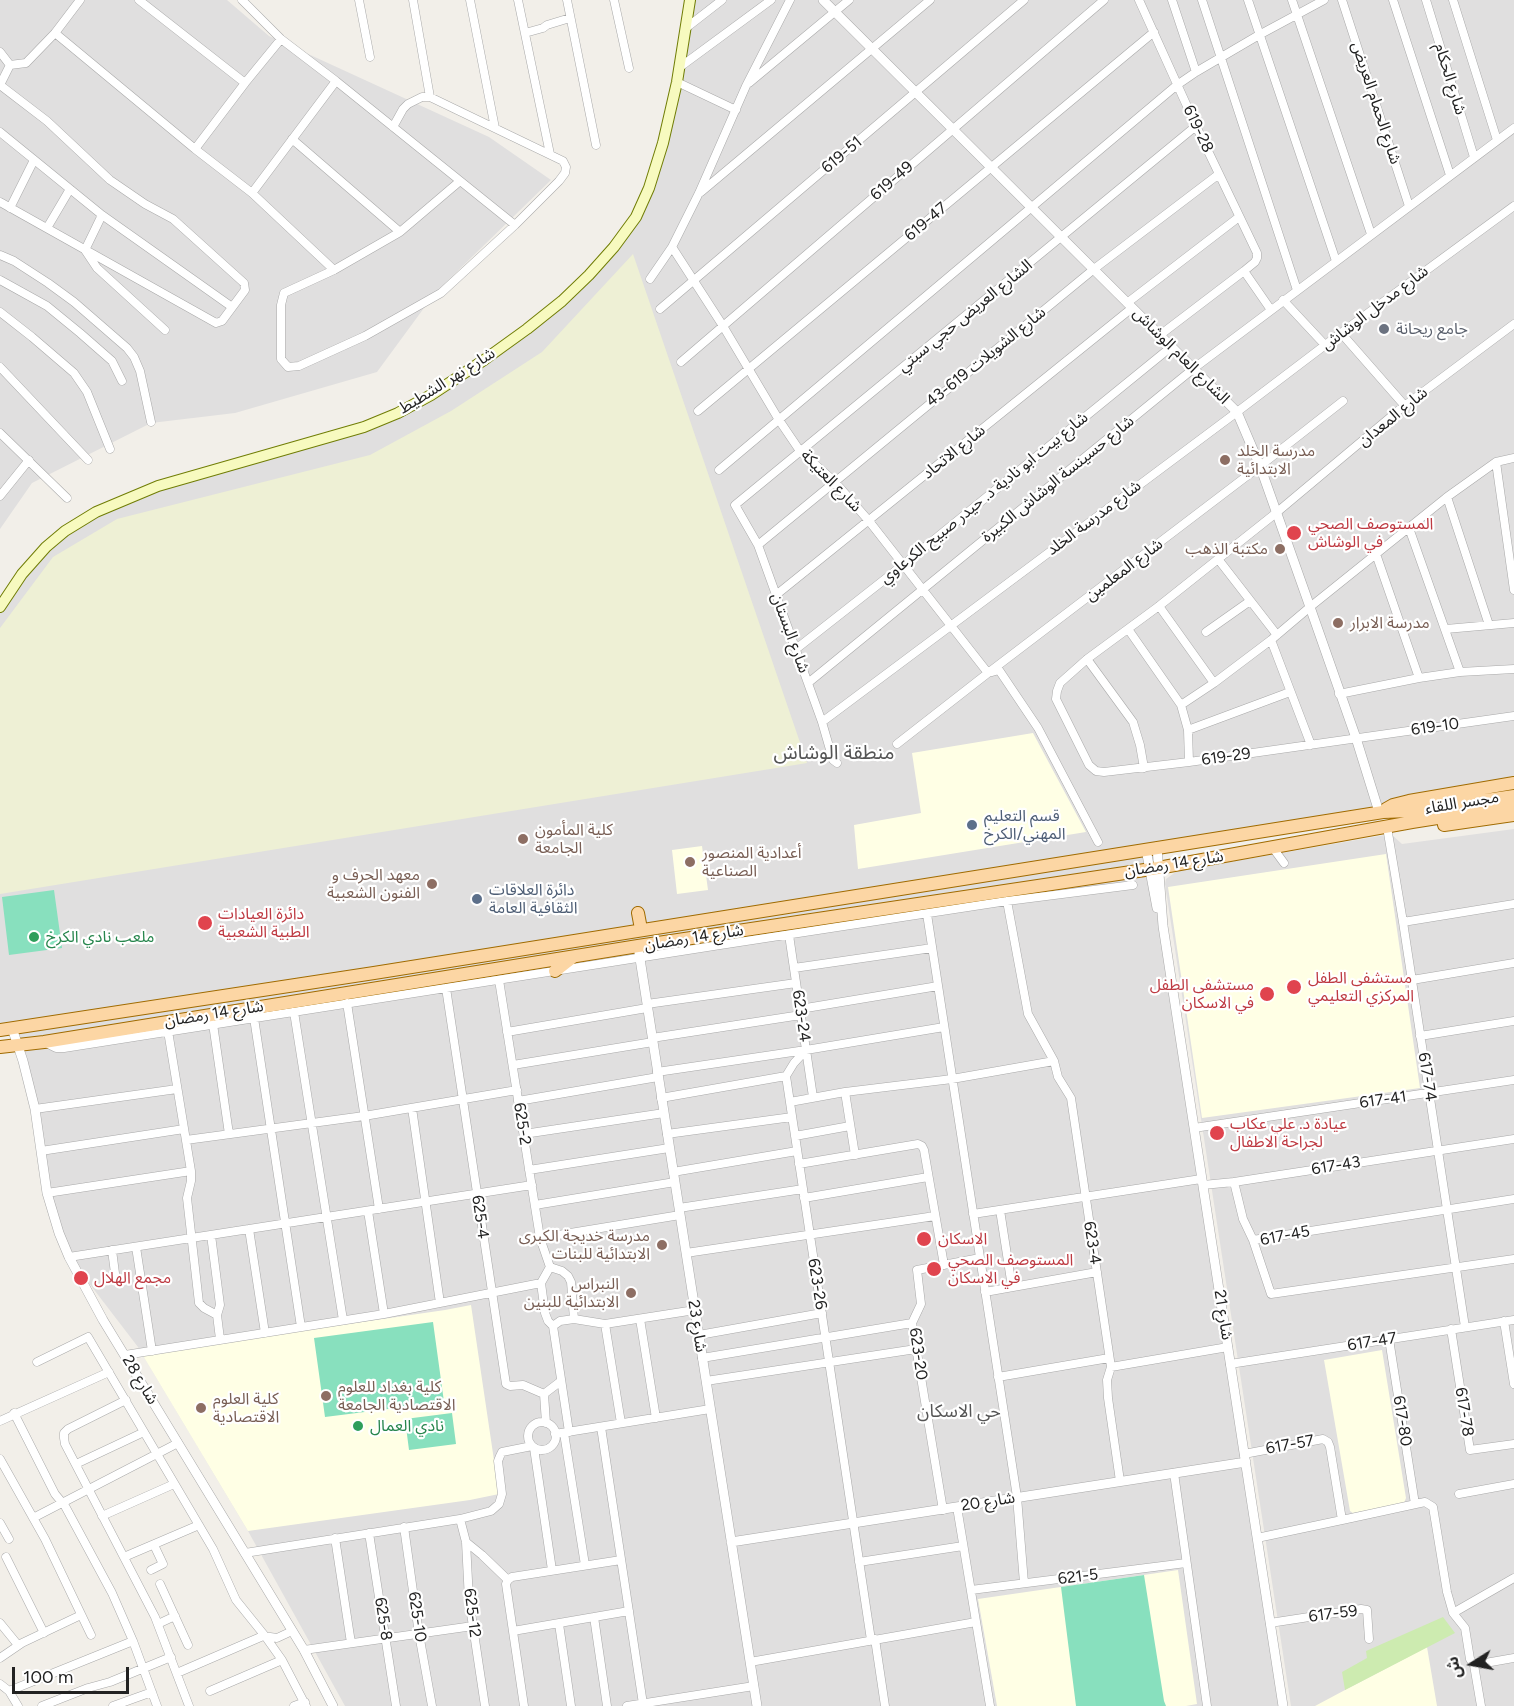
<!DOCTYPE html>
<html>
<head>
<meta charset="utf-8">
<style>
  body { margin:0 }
  #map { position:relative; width:1514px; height:1706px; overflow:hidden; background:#f2efe9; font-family:Figtree,"Noto Sans Arabic",sans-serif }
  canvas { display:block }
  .north { position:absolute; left:1442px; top:1634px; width:60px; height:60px; -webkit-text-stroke:4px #fff; paint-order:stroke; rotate:259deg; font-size:16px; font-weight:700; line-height:24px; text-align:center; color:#222 }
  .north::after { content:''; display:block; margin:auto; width:21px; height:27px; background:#222; clip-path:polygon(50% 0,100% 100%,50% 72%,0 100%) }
  .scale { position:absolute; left:12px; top:1667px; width:117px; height:27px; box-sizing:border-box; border:3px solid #222; border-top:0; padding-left:8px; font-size:18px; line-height:21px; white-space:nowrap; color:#222; -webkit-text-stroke:4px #fff; paint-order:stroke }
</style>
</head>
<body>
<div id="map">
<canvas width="1514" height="1706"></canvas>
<div class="north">ش</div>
<div class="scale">100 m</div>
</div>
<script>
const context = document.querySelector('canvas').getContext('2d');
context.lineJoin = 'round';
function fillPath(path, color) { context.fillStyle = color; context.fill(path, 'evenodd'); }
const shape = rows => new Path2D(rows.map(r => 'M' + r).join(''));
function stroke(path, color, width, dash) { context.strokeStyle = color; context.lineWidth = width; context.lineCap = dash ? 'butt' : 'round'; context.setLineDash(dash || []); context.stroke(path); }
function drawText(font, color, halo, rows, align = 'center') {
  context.font = font + ' Figtree,"Noto Sans Arabic",sans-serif'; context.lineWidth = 4.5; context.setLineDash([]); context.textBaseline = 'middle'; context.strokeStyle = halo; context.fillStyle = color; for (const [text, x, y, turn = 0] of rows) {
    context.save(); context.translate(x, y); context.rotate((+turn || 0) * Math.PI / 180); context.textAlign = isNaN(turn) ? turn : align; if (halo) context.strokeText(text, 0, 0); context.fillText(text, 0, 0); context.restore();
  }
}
fillPath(shape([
  [0,0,227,0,269,36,489,137,551,180,435,293,377,372,235,413,151,423,32,483,0,529],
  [688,0,1514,0,1514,777,1150,856,1283,1706,761,1706,684,1215,760,1706,345,1706,248,1531,138,1347,69,1257,59,1233,35,1109,13,1031,0,1033,0,607,38,555,118,502,381,420,527,329,614,247,654,173],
  [1514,829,1514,1706,1291,1706,1165,884,1166,879,1177,871,1391,834,1402,844]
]), '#e0dfdf');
fillPath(shape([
  [1033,733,1086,832,858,869,854,825,921,813,912,753],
  [702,846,708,890,677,894,672,850],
  [1386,854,1420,1088,1202,1118,1168,887],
  [471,1305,499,1494,470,1500,248,1531,142,1354,445,1310],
  [1382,1350,1406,1498,1404,1503,1353,1513,1350,1511,1324,1360],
  [1178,1570,1197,1704,1186,1706,997,1706,978,1599],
  [1427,1647,1437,1706,1315,1706,1345,1690]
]), '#ffffe5');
fillPath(shape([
  [633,254,807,763,0,894,0,628,53,557,117,519,370,455,451,411,542,352]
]), '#eef0d5');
fillPath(shape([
  [1443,1617,1455,1633,1345,1690,1342,1672,1367,1658,1366,1651]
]), '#cdebb0');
fillPath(shape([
  [54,890,62,948,9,955,2,897],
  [433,1322,444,1402,325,1417,314,1338],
  [452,1413,456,1444,409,1450,405,1419],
  [1144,1575,1164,1701,1166,1706,1076,1706,1061,1587]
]), '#88e0be');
const minor = shape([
  [139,0,245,83],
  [242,0,281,39,336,81,515,225],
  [359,0,370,57],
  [413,0,430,97],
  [470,0,495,128],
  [518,0,550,154],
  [567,0,596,145],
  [614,0,629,68],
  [1139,0,1196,126,1257,253,1257,258,1255,262,1244,271,1160,335],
  [1172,0,1196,72],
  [1202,0,1297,290],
  [1248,0,1336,261],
  [1292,0,1371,234],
  [1342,0,1409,206],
  [1393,0,1450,175],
  [1426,0,1474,157],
  [1453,0,1497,140],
  [686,28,722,0],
  [55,33,195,149,252,193,334,270],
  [525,33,543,28,547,25,570,18],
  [0,52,10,65],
  [10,65,26,63,55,33,80,0],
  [680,67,771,0],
  [677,82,736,110],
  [749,83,849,0],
  [0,85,10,65],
  [393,127,403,109,408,104,422,97,430,97,563,161,566,167,565,173,559,181,515,225,441,293,365,336,299,366,288,367,281,359,281,305,284,293,334,270,400,232,460,181],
  [0,132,102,215,232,307],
  [292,139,400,232],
  [195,149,245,83,281,39],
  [701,192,930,0],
  [252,193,336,81],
  [0,202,216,323,222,321,245,290,244,283,173,219,145,204,110,180,47,121,0,85],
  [10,208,34,160],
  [102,215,85,250,97,268,165,330],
  [47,228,70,189],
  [672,247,723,326,779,420,800,451,834,481,869,521,988,673],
  [0,255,14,261,48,283,74,302,127,348,134,357,140,371,151,422],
  [1244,271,1271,310],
  [650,279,672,247,699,193,746,86,790,0],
  [0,280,47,306,80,333,112,361,122,381],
  [1283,300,1325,345],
  [1127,303,1239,217],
  [660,309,1024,0],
  [0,312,32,337,74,373,87,392,110,449],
  [1514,324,1399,410,1276,513,1159,606,1087,659,1060,683,1057,691,1056,699,1089,765,1096,771,1104,772,1189,762,1514,716],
  [1341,333,1405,406],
  [681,362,1104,0],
  [0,367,88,460],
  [698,411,1154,32],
  [0,433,67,498],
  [1496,462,1514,590],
  [719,470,1177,85,1196,72,1259,35,1324,0],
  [0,496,29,460],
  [1447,497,1489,625],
  [1409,528,1460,672],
  [758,545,1094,269,1219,174],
  [1376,554,1419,678],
  [1218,559,1277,635],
  [776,595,1132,308],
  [1159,606,1214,683],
  [1128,629,1181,705,1188,730,1189,762],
  [1446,629,1514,623],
  [1206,632,1250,601],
  [1271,640,1311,745],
  [796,649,903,565,1171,347],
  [1087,659,1133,722,1140,745,1144,768],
  [992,672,999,670,1038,728,1098,842],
  [808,683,1193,369,1514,128],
  [1339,694,1419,678,1460,672,1514,669],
  [1181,705,1214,683,1271,640,1310,607,1447,497,1496,462,1514,458],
  [822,722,1237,412,1341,333,1514,206],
  [1188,730,1290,692],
  [897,744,988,673,1260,466,1343,401],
  [837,763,833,760,822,722,758,545,735,505,1196,126],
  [1387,827,1403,922,1465,1327],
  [1273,848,1284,863],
  [1007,901,1028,1014,1054,1061,1058,1077,1071,1098,1111,1367,1107,1380,1108,1398,1120,1481],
  [927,914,1017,1497,1024,1583],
  [1403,922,1514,904],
  [789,935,813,1097],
  [794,968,932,948],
  [499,980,540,1238,550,1267,541,1283,545,1313,548,1321,553,1326,569,1432],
  [1412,980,1514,963],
  [446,988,506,1384,510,1386,523,1385,544,1394,561,1381],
  [347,1003,379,1209],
  [647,1004,796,983],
  [800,1009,938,986],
  [294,1012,343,1320],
  [254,1018,301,1327],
  [213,1024,229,1134],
  [168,1031,191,1171,191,1181,187,1198,199,1303,204,1308,217,1315],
  [507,1032,647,1008],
  [1420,1036,1514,1021],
  [652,1038,801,1015],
  [46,1043,56,1048,64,1048,720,945,1007,901,1133,885],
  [806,1050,794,1063,786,1076,871,1640],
  [513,1065,653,1042],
  [657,1072,806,1050,944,1027],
  [845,1092,855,1155],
  [661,1098,786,1076],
  [518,1101,658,1077],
  [790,1102,845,1092,952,1079,1054,1061],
  [412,1108,440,1303],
  [35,1109,177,1089],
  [1194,1128,1514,1080],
  [524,1134,664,1113],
  [667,1134,792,1117],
  [795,1136,850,1126],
  [186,1140,364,1116,517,1090],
  [41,1151,184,1129],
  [799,1164,918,1144,922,1146,924,1150,944,1265],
  [529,1170,669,1148],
  [673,1172,797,1151],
  [1203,1185,1234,1182],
  [47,1193,191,1171],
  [804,1198,928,1177],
  [1514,1199,1253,1240,1271,1294,1514,1259],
  [535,1205,675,1182],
  [679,1208,803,1189],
  [1000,1210,1012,1287],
  [368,1211,384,1314],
  [973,1214,1201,1179],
  [249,1229,265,1333],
  [211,1235,220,1305,217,1315,220,1339],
  [540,1238,680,1215],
  [1253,1240,1243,1219,1234,1182,1514,1139],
  [136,1247,152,1351],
  [112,1250,116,1281],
  [686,1253,935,1216],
  [69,1257,532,1185],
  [550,1267,562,1271,568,1276,571,1282,574,1319],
  [985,1292,1097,1272],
  [640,1319,656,1418],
  [1504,1321,1514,1384],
  [605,1324,621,1423],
  [553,1326,560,1321,574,1319,605,1324,695,1310],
  [1451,1329,1470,1450,1514,1444],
  [699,1335,822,1313],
  [1389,1339,1415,1504],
  [125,1355,384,1314,541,1283],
  [702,1358,912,1323],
  [37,1362,88,1337,213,1549,236,1600,265,1636,282,1660,306,1706],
  [1230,1364,1514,1320],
  [1111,1367,1228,1347],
  [998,1377,1109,1358],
  [706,1381,916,1349],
  [544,1394,546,1423],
  [126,1400,68,1429,64,1433,64,1438,65,1444,155,1617,189,1706],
  [14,1413,55,1494,65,1506,112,1593,133,1641,157,1706],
  [0,1421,109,1372],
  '528 1436a14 14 0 1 1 28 0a14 14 0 1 1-28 0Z',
  [601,1427,643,1704],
  [564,1433,585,1565],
  [555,1434,710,1409],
  [534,1448,552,1570],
  [1244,1454,1323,1439,1328,1442,1330,1447,1342,1520,1257,1538],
  [0,1459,45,1539,91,1635],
  [76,1464,144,1432],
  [1174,1473,1207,1706],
  [1459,1494,1514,1484],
  [957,1507,990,1706],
  [943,1510,912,1323,921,1304,917,1270,980,1258],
  [102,1516,174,1484],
  [33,1518,178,1443],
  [460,1519,466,1542,469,1600,485,1706],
  [1342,1520,1425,1502,1433,1507,1447,1592,1453,1613,1465,1628,1470,1659,1474,1665,1481,1706],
  [0,1523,9,1539],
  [404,1527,419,1634,432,1706],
  [369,1533,396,1706],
  [335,1538,351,1643],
  [466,1542,482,1555,508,1580],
  [245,1553,460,1519,491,1511,499,1504,502,1494,498,1461,500,1456,502,1452,532,1446],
  [6,1557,44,1633],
  [124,1557,199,1525],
  [859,1562,963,1546],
  [151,1570,163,1564,154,1545],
  [160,1584,188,1645],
  [971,1590,1186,1563],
  [1453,1613,1514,1578],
  [594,1617,607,1706],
  [0,1623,18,1645],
  [1270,1623,1361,1609,1367,1610,1369,1639],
  [158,1624,175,1616],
  [559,1624,571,1706],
  [513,1631,629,1611],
  [875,1639,885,1706],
  [304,1650,473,1626],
  [0,1658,22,1643,81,1615],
  [750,1662,976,1622],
  [1474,1665,1514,1658],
  [177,1673,263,1636,277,1638,292,1631],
  [0,1684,9,1691,18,1706],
  [9,1691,133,1641],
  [210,1691,282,1660],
  [42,1706,88,1688,110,1682,171,1657],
  [113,1706,152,1692],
  [294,1706,305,1702],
  [524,1706,506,1584,508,1580,512,1577,621,1560],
  [627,1706,754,1686]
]);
const tertiary = shape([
  [823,0,1237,412,1260,466,1310,607,1356,738,1379,812],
  [1157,847,1163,926,1283,1706],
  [1146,849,1157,908],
  [638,946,757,1706],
  [12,1028,23,1061,35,1109,47,1193,59,1233,69,1257,103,1320,304,1650,333,1706],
  [731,1542,1246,1462]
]);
const secondary = shape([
  [0,607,22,574,46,547,65,531,96,512,158,486,364,427,398,413,431,395,484,360,527,329,562,301,589,275,614,247,636,217,649,188,663,143,677,82,690,0]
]);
const primary = shape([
  [1386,809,1393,805,1409,801,1514,783],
  [1444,825,1514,815],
  [638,913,641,929],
  [555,971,573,957],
  [0,1030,374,973,1383,812,1410,811,1514,796],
  [0,1047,44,1042,638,946,1158,868,1412,822,1514,806]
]);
stroke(minor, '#a9a9a9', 9);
stroke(tertiary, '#a9a9a9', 10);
stroke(secondary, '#707d05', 12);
stroke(primary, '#a06b00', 14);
stroke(minor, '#fff', 8);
stroke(tertiary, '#fff', 9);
stroke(secondary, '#f7fabf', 10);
stroke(primary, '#fcd6a4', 12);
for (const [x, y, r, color] of [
  [1384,329,6,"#6b7280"],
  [1225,460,6,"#8d6e63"],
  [1294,533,8,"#e0444e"],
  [1280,549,6,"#8d6e63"],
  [1338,623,6,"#8d6e63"],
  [972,825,6,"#5c6f8a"],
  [523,839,6,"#8d6e63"],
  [690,862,6,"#8d6e63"],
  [432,884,6,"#8d6e63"],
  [477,899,6,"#5c6f8a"],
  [205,923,8,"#e0444e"],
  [34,937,6,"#2e9e5b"],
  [1294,987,8,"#e0444e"],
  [1267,994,8,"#e0444e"],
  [1217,1133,8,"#e0444e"],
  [924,1239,8,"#e0444e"],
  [662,1245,6,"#8d6e63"],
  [934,1269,8,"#e0444e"],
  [81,1278,8,"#e0444e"],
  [631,1293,6,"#8d6e63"],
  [326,1396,6,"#8d6e63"],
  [201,1408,6,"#8d6e63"],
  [358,1426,6,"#2e9e5b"]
]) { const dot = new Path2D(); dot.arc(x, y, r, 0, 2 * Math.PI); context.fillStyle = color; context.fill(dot); stroke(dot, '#fff', 2); }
drawText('16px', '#222', '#fff', [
  ["شارع الحكام",1450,79,73],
  ["شارع الحمام العريض",1376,103,72],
  ["619-28",1198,129,65],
  ["619-51",842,155,-40],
  ["619-49",892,181,-41],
  ["619-47",926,222,-40],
  ["شارع مدخل الوشاش",1375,308,-37],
  ["الشارع العريض حجي سبتي",965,316,-39],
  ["الشارع العام الوشاش",1181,356,45],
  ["شارع الشويلات 619-43",986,357,-39],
  ["شارع نهر الشطيط",447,381,-32],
  ["شارع المعدان",1393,417,-39],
  ["شارع الاتحاد",954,452,-39],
  ["شارع حسينسة الوشاش الكبيرة",1058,479,-39],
  ["شارع العتيکة",831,481,46],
  ["شارع بيت ابو نادية د. حيدر صبيح الكرعاوي",984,498,-39],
  ["شارع مدرسة الخلد",1094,518,-37],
  ["شارع المعلمين",1124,570,-37],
  ["شارع البستان",790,633,70],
  ["619-10",1435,727,-8],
  ["619-29",1226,757,-8],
  ["مجسر اللقاء",1462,803,-9],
  ["شارع 14 رمضان",1174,864,-9],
  ["شارع 14 رمضان",694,938,-9],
  ["شارع 14 رمضان",214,1014,-9],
  ["623-24",801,1016,82],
  ["617-74",1427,1077,81],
  ["617-41",1383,1100,-8],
  ["625-2",522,1124,81],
  ["617-43",1336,1166,-9],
  ["625-4",480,1217,82],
  ["617-45",1285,1236,-11],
  ["623-4",1092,1243,81],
  ["623-26",817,1284,81],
  ["شارع 21",1223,1315,81],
  ["شارع 23",697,1326,81],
  ["617-47",1372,1342,-9],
  ["623-20",918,1354,82],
  ["شارع 28",140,1380,59],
  ["617-78",1464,1412,81],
  ["617-80",1402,1421,81],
  ["617-57",1290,1445,-10],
  ["شارع 20",988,1502,-9],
  ["621-5",1078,1577,-7],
  ["625-12",472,1613,83],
  ["617-59",1333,1614,-7],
  ["625-10",417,1617,82],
  ["625-8",383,1619,81]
]);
drawText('16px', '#5b616d', '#fff', [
  ["جامع ريحانة",1396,329]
], 'left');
drawText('16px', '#785e54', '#fff', [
  ["مدرسة الخلد",1237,451],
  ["الابتدائية",1237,469],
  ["مكتبة الذهب",1268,549,"right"],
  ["مدرسة الابرار",1350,623],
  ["كلية المأمون",535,830],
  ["الجامعة",535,848],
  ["أعدادية المنصور",702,853],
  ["الصناعية",702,871],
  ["معهد الحرف و",420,875,"right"],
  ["الفنون الشعبية",420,893,"right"],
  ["مدرسة خديجة الكبرى",650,1236,"right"],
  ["الابتدائية للبنات",650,1254,"right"],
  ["النبراس",619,1284,"right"],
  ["الابتدائية للبنين",619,1302,"right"],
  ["كلية بغداد للعلوم",338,1387],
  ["الاقتصادية الجامعة",338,1405],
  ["كلية العلوم",213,1399],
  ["الاقتصادية",213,1417]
], 'left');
drawText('16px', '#be3a42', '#fff', [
  ["المستوصف الصحي",1308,524],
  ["في الوشاش",1308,542],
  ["دائرة العيادات",218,914],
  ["الطبية الشعبية",218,932],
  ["مستشفى الطفل",1308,978],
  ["المركزي التعليمي",1308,996],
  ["مستشفى الطفل",1254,985,"right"],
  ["في الاسكان",1254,1003,"right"],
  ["عيادة د. علي عكاب",1230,1124],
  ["لجراحة الاطفال",1230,1142],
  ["الاسكان",938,1239],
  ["المستوصف الصحي",948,1260],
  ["في الاسكان",948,1278],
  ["مجمع الهلال",94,1278]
], 'left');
drawText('16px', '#4e5e75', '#fff', [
  ["قسم التعليم",984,816],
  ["المهني/الكرخ",984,834],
  ["دائرة العلاقات",489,890],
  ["الثقافية العامة",489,908]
], 'left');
drawText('16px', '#27864d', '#fff', [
  ["ملعب نادي الكرخ",46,937],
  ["نادي العمال",370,1426]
], 'left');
drawText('18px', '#555', '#fff', [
  ["حي الاسكان",959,1412]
]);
drawText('20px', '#555', '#fff', [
  ["منطقة الوشاش",834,753]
]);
</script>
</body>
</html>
